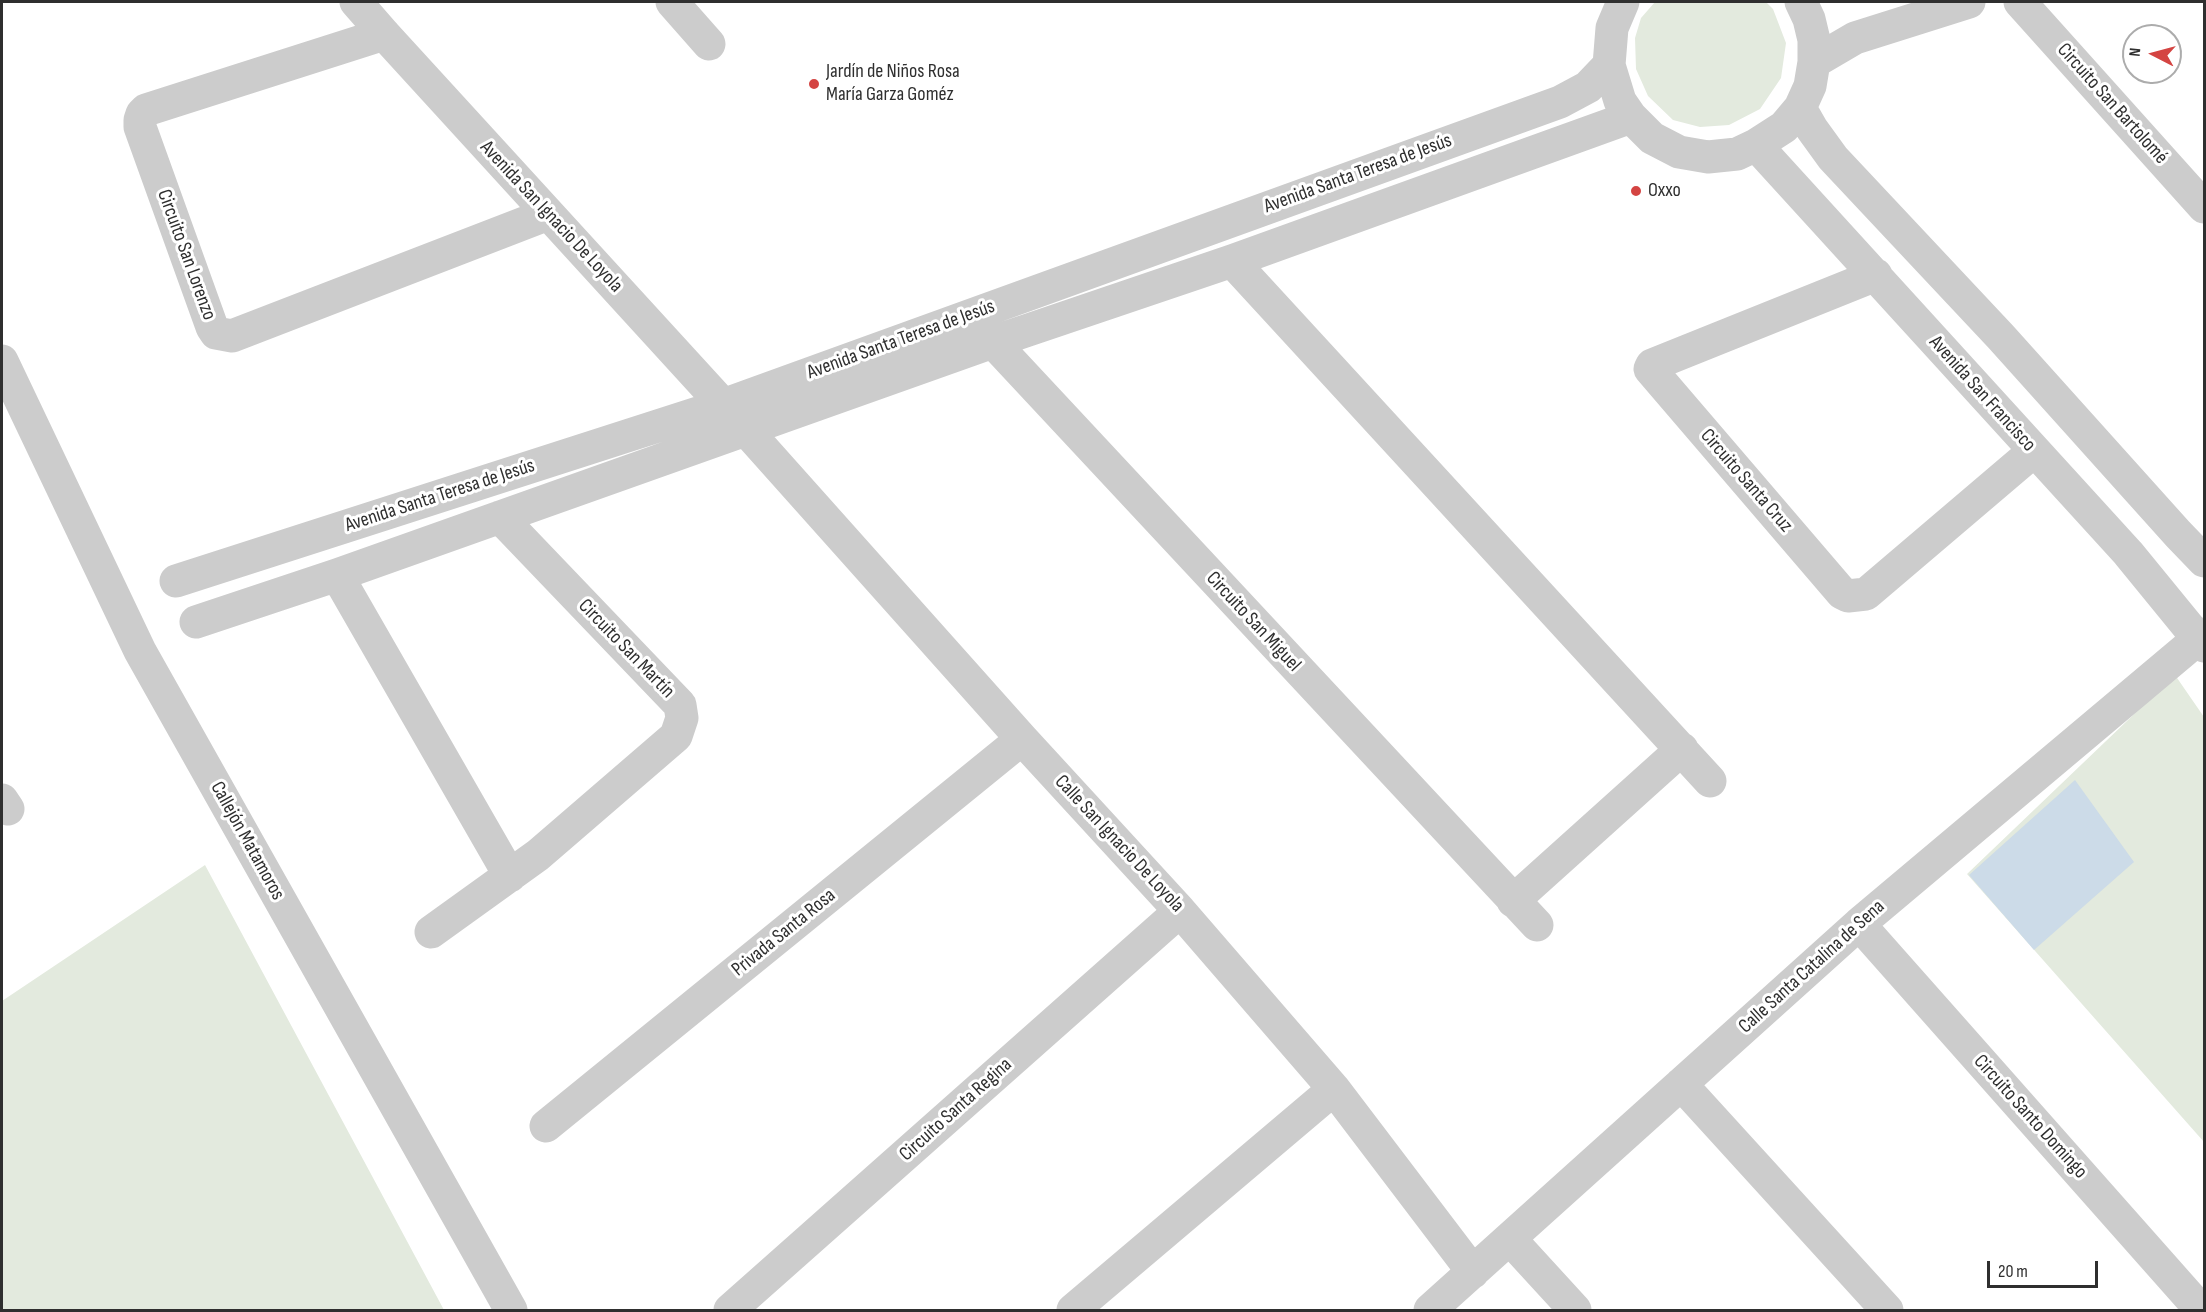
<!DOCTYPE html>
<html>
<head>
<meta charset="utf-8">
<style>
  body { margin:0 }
  #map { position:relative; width:2206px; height:1312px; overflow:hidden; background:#fff; font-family:"Sofia Sans Condensed",sans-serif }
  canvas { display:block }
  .frame { position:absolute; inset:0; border:3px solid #2f2f2f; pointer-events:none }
  .north { position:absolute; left:2122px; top:24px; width:60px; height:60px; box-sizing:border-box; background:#fff; border:2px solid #acacac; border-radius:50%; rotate:276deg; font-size:16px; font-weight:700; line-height:24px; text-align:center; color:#2f2f2f }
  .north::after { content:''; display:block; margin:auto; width:21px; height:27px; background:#d44442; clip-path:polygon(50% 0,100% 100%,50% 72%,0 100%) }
  .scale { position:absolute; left:1987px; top:1261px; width:111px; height:27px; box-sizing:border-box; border:3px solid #2f2f2f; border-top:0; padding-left:8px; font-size:18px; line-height:21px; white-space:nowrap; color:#2f2f2f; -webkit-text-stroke:4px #fff; paint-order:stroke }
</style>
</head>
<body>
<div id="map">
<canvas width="2206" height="1312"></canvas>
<div class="frame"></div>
<div class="north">N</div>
<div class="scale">20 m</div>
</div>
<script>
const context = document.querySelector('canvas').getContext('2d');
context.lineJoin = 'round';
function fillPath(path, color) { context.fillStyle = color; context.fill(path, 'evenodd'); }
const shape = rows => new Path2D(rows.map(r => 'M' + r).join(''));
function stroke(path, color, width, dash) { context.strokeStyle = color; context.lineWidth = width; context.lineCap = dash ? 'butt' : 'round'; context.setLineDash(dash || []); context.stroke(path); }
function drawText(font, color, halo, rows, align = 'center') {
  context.font = font + ' "Sofia Sans Condensed",sans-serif'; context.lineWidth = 6; context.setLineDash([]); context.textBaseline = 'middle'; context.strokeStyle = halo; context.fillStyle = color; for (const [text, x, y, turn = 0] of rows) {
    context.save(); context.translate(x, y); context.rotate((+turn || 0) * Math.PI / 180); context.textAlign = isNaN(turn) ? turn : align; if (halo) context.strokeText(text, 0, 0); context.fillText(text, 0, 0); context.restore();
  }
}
fillPath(shape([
  [1655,2,1766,2,1773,9,1786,43,1781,78,1760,109,1729,125,1700,127,1673,120,1648,96,1636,69,1635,38,1641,18],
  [2175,675,2204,717,2204,1142,1967,874],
  [205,865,444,1310,2,1310,2,1001]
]), '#e3eade');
fillPath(shape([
  [2075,780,2134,862,2034,950,1969,875]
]), '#ccdbe8');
stroke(shape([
  [356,2,384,34,747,431,1022,739,1180,911,1334,1089,1473,1272],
  [672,2,709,44],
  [1623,2,1612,28,1609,65,1620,101,1631,117,1652,138,1679,152,1708,157,1737,154,1756,145,1784,127,1800,108,1810,86,1814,62,1814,40,1809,19,1801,2],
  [2020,2,2204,207],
  [384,34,146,110,142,114,140,120,140,127,212,327,216,333,232,336,548,214],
  [1814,62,1855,38,1969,2],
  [1800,108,1812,129,1833,158,2001,337,2178,534,2204,561],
  [1756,145,2128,553,2204,646],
  [1232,261,1710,781],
  [1876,275,1652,365,1650,369,1842,593,1848,596,1866,594,2034,451],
  [993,342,1537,925],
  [2,361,140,651,511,1310],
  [337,575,510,876],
  [176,581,723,405,1560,102,1588,87,1609,65],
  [196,622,337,575,993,342,1232,261,1631,117],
  [2,800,8,809],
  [1513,901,1682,749],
  [1859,924,2201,1310],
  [431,932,538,855,676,736,682,718,680,705,500,517],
  [1681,1084,1887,1310],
  [546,1126,1022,739],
  [1510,1239,1575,1310],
  [730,1310,1180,911],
  [1073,1310,1334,1089],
  [1430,1310,1859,924,2204,634]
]), '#ccc', 33);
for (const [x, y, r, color] of [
  [814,84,6,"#d44442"],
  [1636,191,6,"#d44442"]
]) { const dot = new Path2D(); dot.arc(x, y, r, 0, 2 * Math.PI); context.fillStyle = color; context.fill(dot); stroke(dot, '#fff', 2); }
drawText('20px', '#2f2f2f', '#fff', [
  ["Jardín de Niños Rosa",826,72],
  ["María Garza Goméz",826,95],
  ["Oxxo",1648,191]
], 'left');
drawText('20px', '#2f2f2f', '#fff', [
  ["Circuito San Bartolomé",2112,104,48],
  ["Avenida Santa Teresa de Jesús",1358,174,-20],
  ["Avenida San Ignacio De Loyola",551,217,47],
  ["Circuito San Lorenzo",186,255,70],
  ["Avenida Santa Teresa de Jesús",901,340,-20],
  ["Avenida San Francisco",1982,394,48],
  ["Circuito Santa Cruz",1746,481,49],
  ["Avenida Santa Teresa de Jesús",440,496,-18],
  ["Circuito San Miguel",1253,622,47],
  ["Circuito San Martín",626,649,46],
  ["Callejón Matamoros",247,841,61],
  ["Calle San Ignacio De Loyola",1119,844,47],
  ["Privada Santa Rosa",784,933,-39],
  ["Calle Santa Catalina de Sena",1812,967,-42],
  ["Circuito Santa Regina",956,1110,-42],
  ["Circuito Santo Domingo",2030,1117,48]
]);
</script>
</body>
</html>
